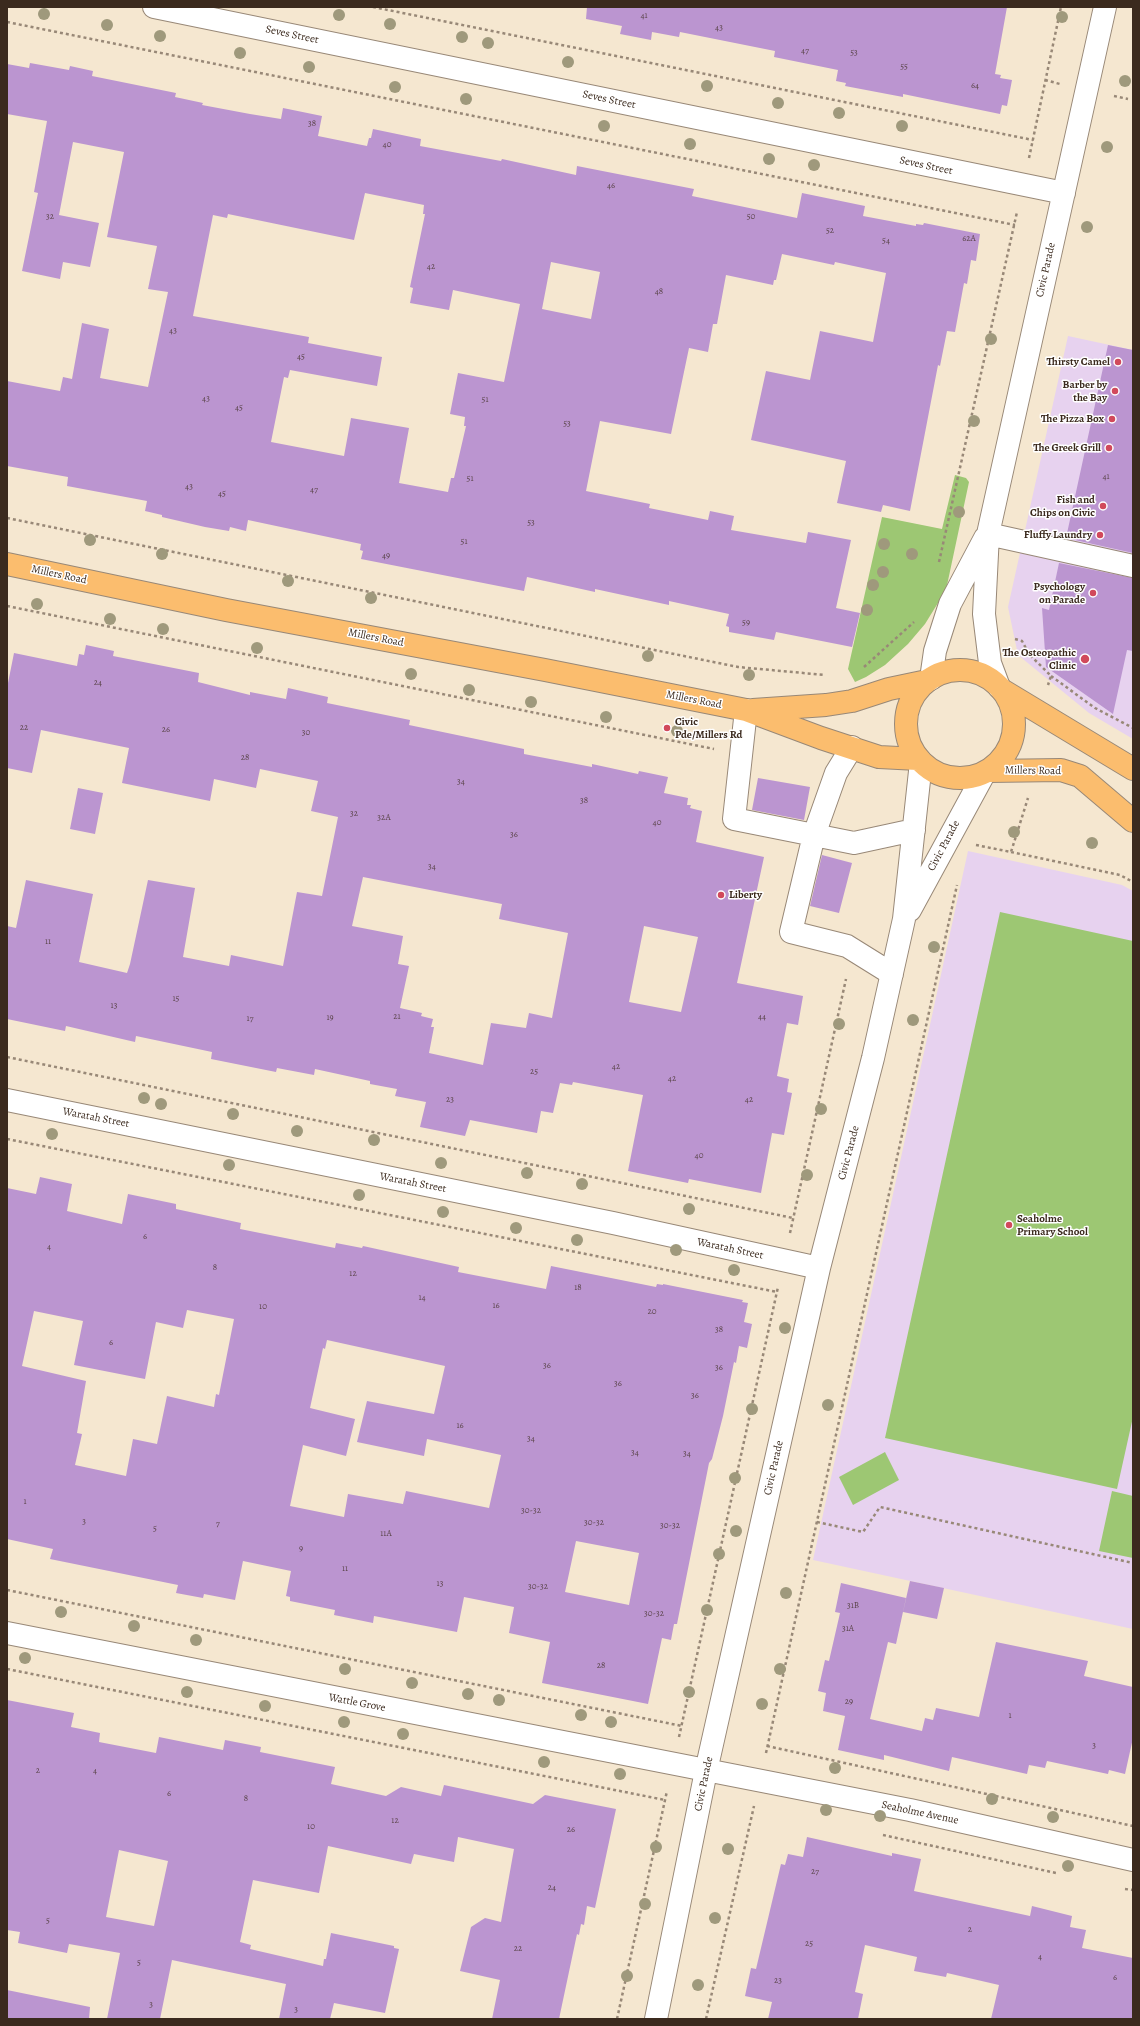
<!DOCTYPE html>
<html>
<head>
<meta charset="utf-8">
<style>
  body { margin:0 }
  #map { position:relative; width:1140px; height:2026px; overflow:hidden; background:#f5e7d0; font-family:Alegreya,serif }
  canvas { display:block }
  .frame { position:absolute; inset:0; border:8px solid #3b2a1e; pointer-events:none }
</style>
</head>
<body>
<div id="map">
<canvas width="1140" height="2026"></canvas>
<div class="frame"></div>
</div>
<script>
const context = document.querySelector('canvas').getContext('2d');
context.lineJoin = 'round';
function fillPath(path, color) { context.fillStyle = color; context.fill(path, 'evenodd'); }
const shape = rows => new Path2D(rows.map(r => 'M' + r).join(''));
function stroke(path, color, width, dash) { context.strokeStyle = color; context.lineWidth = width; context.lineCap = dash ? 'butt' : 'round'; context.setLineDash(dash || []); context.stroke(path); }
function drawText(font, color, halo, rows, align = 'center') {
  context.font = font + ' Alegreya,serif'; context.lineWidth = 3; context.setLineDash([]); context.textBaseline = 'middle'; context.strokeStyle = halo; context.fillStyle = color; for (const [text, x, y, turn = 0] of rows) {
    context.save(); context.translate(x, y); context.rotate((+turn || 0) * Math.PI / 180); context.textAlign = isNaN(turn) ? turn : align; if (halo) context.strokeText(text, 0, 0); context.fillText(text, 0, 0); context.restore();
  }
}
fillPath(shape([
  [1068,336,1133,350,1133,739,1089,713,1018,655,1008,607],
  [968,851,1122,885,1133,891,1133,1629,813,1560]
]), '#e7d2ef');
fillPath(shape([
  [955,475,966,478,969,482,946,590,925,624,908,644,885,665,866,677,855,682,848,669,882,517,942,529],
  [1000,912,1133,941,1133,1417,1117,1489,885,1438],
  [885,1452,899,1480,853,1505,839,1477],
  [1112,1491,1133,1496,1133,1558,1099,1551]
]), '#9dc773');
fillPath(shape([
  [587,7,1007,7,995,74,1001,75,1000,78,1012,80,1007,106,1002,105,1000,114,903,94,903,97,845,86,846,83,836,81,838,70,774,57,775,51,680,32,679,37,652,32,651,40,620,34,622,26,586,19],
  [30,63,69,70,70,66,93,71,92,76,176,93,175,97,203,103,202,105,250,114,281,119,283,108,322,116,318,136,367,146,369,138,371,138,373,129,421,139,420,146,501,161,502,159,576,175,577,166,694,189,692,196,797,218,802,193,865,206,863,216,916,226,916,224,923,225,924,223,980,234,976,261,971,260,967,284,964,283,955,332,947,331,940,366,938,365,910,511,883,505,881,512,837,503,846,461,751,440,766,371,810,380,820,331,873,342,886,273,835,262,834,265,782,254,776,280,774,280,773,285,726,275,717,324,713,324,708,352,689,348,671,434,600,421,586,491,650,504,649,508,708,520,710,511,734,516,731,530,806,543,808,532,851,540,836,608,860,613,852,647,776,632,774,640,729,632,729,627,726,626,729,614,669,601,669,605,595,589,595,592,527,577,524,591,361,559,363,551,360,550,361,544,248,520,246,531,230,527,229,531,205,527,162,517,162,515,145,511,147,501,67,486,68,477,7,466,7,381,60,391,63,377,72,379,82,323,109,329,100,378,148,387,168,292,148,289,157,246,107,237,124,152,73,142,59,215,99,223,90,267,63,262,60,279,22,271,38,193,34,192,47,121,7,114,7,64,29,68],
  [365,193,424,205,423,214,425,214,410,287,413,288,410,303,449,310,453,290,520,304,504,382,458,373,450,414,465,417,464,426,466,426,454,478,451,478,448,492,399,483,409,428,351,418,344,456,271,442,284,377,288,378,290,370,377,386,382,357,308,343,309,337,193,316,213,215,227,218,228,214,354,240],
  [551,262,600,272,591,319,542,309],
  [1108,345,1133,350,1133,553,1066,538],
  [1059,563,1133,578,1133,651,1127,650,1113,714,1046,667,1042,608,1049,610],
  [86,645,114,651,113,656,199,673,198,682,250,695,250,692,286,699,288,688,328,697,327,703,410,720,409,725,524,749,524,754,592,767,592,764,638,774,639,771,668,777,664,793,688,798,687,805,691,805,690,808,702,811,696,842,764,857,737,983,803,996,798,1025,787,1023,777,1076,789,1079,787,1092,792,1093,784,1135,772,1133,761,1193,689,1179,688,1183,628,1171,643,1095,573,1082,572,1085,560,1083,553,1113,541,1111,537,1133,470,1120,465,1136,420,1127,426,1102,395,1096,397,1089,370,1084,370,1081,315,1069,314,1075,277,1068,276,1072,211,1059,212,1052,136,1036,135,1042,66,1026,65,1031,7,1019,7,926,16,928,26,880,93,894,79,962,127,973,130,964,148,880,195,888,183,957,229,966,231,955,283,966,297,892,322,896,338,817,311,811,318,781,260,769,256,788,214,779,210,801,122,783,129,748,41,730,32,773,7,768,7,688,14,653,77,666,79,654,84,655],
  [363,877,502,904,499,919,568,933,552,1018,529,1013,526,1028,491,1023,483,1065,429,1053,434,1027,431,1027,433,1019,421,1016,422,1013,400,1008,409,966,398,964,403,936,352,926],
  [644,926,698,937,681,1012,629,1002],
  [758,778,810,787,804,820,752,810],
  [78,788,103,793,95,834,70,829],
  [822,855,852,863,839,913,810,906],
  [40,1177,72,1184,67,1211,122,1224,128,1194,176,1204,176,1209,241,1223,240,1229,335,1248,336,1243,362,1248,363,1246,459,1267,458,1272,546,1289,551,1266,656,1287,657,1284,663,1285,663,1284,743,1300,742,1302,748,1303,744,1322,752,1324,747,1348,739,1346,736,1363,734,1362,723,1416,712,1459,709,1463,677,1624,674,1624,671,1640,662,1638,648,1704,542,1683,550,1642,509,1633,514,1607,464,1597,457,1632,374,1616,373,1623,334,1615,335,1610,290,1601,290,1597,286,1596,291,1571,243,1561,235,1600,204,1594,203,1598,176,1593,178,1585,50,1559,53,1549,7,1539,7,1188,36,1194],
  [187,1310,234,1319,219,1395,216,1394,214,1407,167,1396,157,1444,133,1439,126,1476,75,1465,82,1434,77,1433,86,1381,22,1366,34,1311,83,1321,74,1365,145,1379,156,1322,183,1328],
  [327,1340,445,1366,434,1414,367,1401,357,1442,424,1456,427,1439,501,1455,489,1508,406,1491,403,1504,348,1494,344,1517,290,1506,303,1445,346,1456,355,1419,310,1408,323,1348,325,1349],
  [576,1541,639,1553,629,1605,565,1592],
  [910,1581,944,1588,937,1619,903,1612],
  [841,1583,906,1598,896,1644,888,1642,870,1719,922,1731,925,1718,933,1720,936,1708,979,1717,996,1642,1088,1661,1084,1676,1133,1687,1133,1738,1125,1774,1109,1770,1108,1774,1047,1761,1045,1768,1029,1765,1027,1774,952,1757,949,1771,884,1755,884,1760,838,1750,845,1716,823,1711,826,1693,818,1691,825,1660,829,1661,840,1613,835,1612],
  [7,1700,74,1713,71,1727,100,1733,99,1742,156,1753,159,1737,223,1750,225,1740,261,1747,260,1752,335,1767,331,1784,386,1796,401,1787,441,1796,444,1785,533,1804,545,1795,616,1809,595,1908,587,1906,584,1925,581,1924,579,1935,577,1934,559,2019,492,2019,500,1980,460,1971,471,1927,485,1918,501,1922,514,1849,458,1837,454,1862,414,1854,411,1864,328,1846,319,1893,253,1880,240,1942,251,1945,250,1949,323,1966,324,1959,326,1959,331,1933,394,1946,394,1948,399,1949,385,2013,334,2003,330,2019,279,2019,286,1984,172,1960,160,2019,107,2019,120,1953,69,1944,67,1953,18,1943,20,1932,7,1930],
  [119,1850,168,1861,154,1926,106,1917],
  [807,1837,892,1856,892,1853,921,1859,914,1891,1030,1916,1032,1906,1072,1916,1070,1927,1086,1930,1082,1948,1133,1958,1133,2019,991,2019,999,1985,947,1973,946,1977,914,1971,917,1957,865,1945,855,1992,863,1994,858,2019,768,2019,772,2002,745,1996,751,1968,756,1969,781,1864,785,1865,788,1854,803,1857],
  [7,1990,90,2007,89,2019,7,2019]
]), '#bb95d0');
const minor = shape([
  [154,7,1064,193],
  [988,534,1133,566],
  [931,679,935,651,950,604,985,538],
  [999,687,990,663,984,614,988,534,1105,7],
  [746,710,734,819,814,835,791,932,847,946,892,974],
  [852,747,836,773,814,835,854,843,914,830],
  [910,910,984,774],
  [7,1100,613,1223,819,1268],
  [7,1633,910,1810,1133,1860],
  [656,2019,706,1771,819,1268,873,1058,904,919,921,762]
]);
const major = shape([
  [7,564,226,610,545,670,746,710,821,738,879,757,918,759],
  '906 724a54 54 0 1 1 108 0a54 54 0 1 1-108 0Z',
  [1002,690,1133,769],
  [753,710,826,705,852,701,889,689,927,681],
  [989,771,1061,770,1080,776,1133,821]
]);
stroke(minor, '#988877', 24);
stroke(major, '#988877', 24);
stroke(shape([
  [373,7,1033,140],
  [7,22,1015,225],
  [1045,80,1060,84],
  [1114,96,1128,99],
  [1029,158,1061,7],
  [7,518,738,667,825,675],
  [939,562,1017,212],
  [7,606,714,749],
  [1015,639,1022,641,1029,654,1051,676,1048,685],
  [864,667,914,622],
  [1051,676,1095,708,1133,728],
  [976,845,1011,852,1028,798],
  [1011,852,1120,875,1133,882],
  [7,1057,793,1218],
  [7,1139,777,1292],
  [790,1233,846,979],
  [817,1522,863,1532,880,1507,1133,1563],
  [7,1590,682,1726],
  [7,1669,665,1800],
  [679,1737,778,1287],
  [767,1746,1133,1826],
  [766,1753,957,885],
  [883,1835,1056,1873],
  [1125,1889,1133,1890],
  [617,2019,667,1791],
  [706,2019,754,1806]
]), '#988877', 2.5, [3, 3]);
stroke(minor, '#fff', 22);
stroke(major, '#fbbd6e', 22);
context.fillStyle = '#9f997c';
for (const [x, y] of [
  [44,14],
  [339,15],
  [1062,17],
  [390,24],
  [107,25],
  [160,36],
  [462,37],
  [488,43],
  [240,53],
  [568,62],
  [309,67],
  [1125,81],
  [707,86],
  [395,87],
  [466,99],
  [778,103],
  [839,113],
  [604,126],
  [902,126],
  [690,144],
  [1107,147],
  [769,159],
  [814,165],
  [1087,227],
  [991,339],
  [974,421],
  [959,512],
  [90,540],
  [884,544],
  [162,554],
  [912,554],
  [883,572],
  [288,581],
  [873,585],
  [371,598],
  [37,604],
  [867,610],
  [110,619],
  [163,629],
  [257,648],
  [648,656],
  [411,674],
  [749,675],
  [469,690],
  [531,702],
  [606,717],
  [677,731],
  [1014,832],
  [1092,843],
  [934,947],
  [913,1020],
  [839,1024],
  [144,1098],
  [161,1104],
  [821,1109],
  [233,1114],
  [297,1131],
  [52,1134],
  [374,1140],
  [441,1163],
  [229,1165],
  [527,1173],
  [807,1175],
  [582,1184],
  [359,1195],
  [689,1209],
  [443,1212],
  [516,1228],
  [577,1240],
  [676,1250],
  [734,1270],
  [785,1328],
  [828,1405],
  [752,1409],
  [735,1478],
  [736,1531],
  [719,1554],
  [786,1593],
  [707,1610],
  [61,1612],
  [134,1626],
  [196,1640],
  [25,1658],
  [345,1669],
  [780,1669],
  [412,1683],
  [187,1692],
  [689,1692],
  [468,1694],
  [499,1700],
  [762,1704],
  [265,1706],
  [581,1715],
  [344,1722],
  [611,1722],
  [403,1734],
  [544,1762],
  [835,1768],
  [620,1774],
  [992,1799],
  [826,1810],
  [880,1816],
  [1053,1817],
  [656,1847],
  [728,1849],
  [1068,1866],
  [645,1904],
  [715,1918],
  [627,1976],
  [698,1985]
]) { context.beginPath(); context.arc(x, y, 6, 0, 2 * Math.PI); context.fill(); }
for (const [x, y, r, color] of [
  [1118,362,4,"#d1495b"],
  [1115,391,4,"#d1495b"],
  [1112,419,4,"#d1495b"],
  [1109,448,4,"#d1495b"],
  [1103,506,4,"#d1495b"],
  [1100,535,4,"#d1495b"],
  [1093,593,4,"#d1495b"],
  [1085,659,5,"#d1495b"],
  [667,728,4,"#d1495b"],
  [721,895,4,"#d1495b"],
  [1009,1225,4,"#d1495b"]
]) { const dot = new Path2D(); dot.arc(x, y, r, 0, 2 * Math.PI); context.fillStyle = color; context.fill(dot); stroke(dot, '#fff', 1.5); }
drawText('9px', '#5b454a', null, [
  ["41",644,16],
  ["43",719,28],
  ["47",805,51],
  ["53",854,53],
  ["55",904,67],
  ["64",975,86],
  ["38",312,124],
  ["40",387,145],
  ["46",611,186],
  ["32",50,217],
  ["50",751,217],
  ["52",830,231],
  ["62A",969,239],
  ["54",886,241],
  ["42",431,267],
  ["48",659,292],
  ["43",173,331],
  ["45",301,357],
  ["43",206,399],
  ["51",485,400],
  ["45",239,408],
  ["53",567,424],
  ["41",1106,477],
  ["51",470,479],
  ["43",189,487],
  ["47",314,490],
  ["45",222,494],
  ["53",531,523],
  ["51",464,542],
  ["49",386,556],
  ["59",746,623],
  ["24",98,683],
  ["22",24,728],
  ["26",166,730],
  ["30",306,733],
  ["28",245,758],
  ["34",461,782],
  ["38",584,801],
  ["32",354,814],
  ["32A",384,818],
  ["40",657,823],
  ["36",514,835],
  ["34",432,867],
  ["11",48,942],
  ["15",176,999],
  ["13",114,1006],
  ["21",397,1017],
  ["44",762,1017],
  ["19",330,1018],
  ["17",250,1019],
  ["42",616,1067],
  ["25",534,1072],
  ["42",672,1079],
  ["23",450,1100],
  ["42",749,1100],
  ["40",699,1156],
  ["6",145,1237],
  ["4",49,1247],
  ["8",215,1268],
  ["12",353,1274],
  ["18",578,1288],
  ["14",422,1298],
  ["16",496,1306],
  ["10",263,1307],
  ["20",652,1312],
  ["38",719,1330],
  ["6",111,1343],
  ["36",547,1366],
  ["36",719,1368],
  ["36",618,1384],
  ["36",695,1396],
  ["16",460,1426],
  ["34",531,1439],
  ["34",635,1453],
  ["34",687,1454],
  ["1",25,1502],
  ["30-32",531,1511],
  ["3",84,1522],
  ["30-32",594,1523],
  ["7",218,1524],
  ["30-32",670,1526],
  ["5",155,1529],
  ["11A",386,1534],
  ["9",301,1549],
  ["11",345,1569],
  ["13",440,1584],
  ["30-32",538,1587],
  ["31B",853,1606],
  ["30-32",654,1614],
  ["31A",848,1629],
  ["28",601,1666],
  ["29",849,1702],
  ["1",1010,1716],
  ["3",1094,1746],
  ["2",38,1771],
  ["4",95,1771],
  ["6",169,1794],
  ["8",246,1799],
  ["12",395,1821],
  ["10",311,1827],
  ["26",571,1830],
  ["27",815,1872],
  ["24",552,1888],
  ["5",48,1921],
  ["2",970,1930],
  ["25",809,1944],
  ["22",518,1949],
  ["4",1040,1957],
  ["5",139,1963],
  ["6",1115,1978],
  ["23",778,1981],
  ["3",151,2005],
  ["3",296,2010]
]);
drawText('11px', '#3b2a1e', '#fff', [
  ["Seves Street",292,35,12],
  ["Seves Street",609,100,12],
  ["Seves Street",926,166,12],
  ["Civic Parade",1046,270,-77],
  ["Millers Road",59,575,12],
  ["Millers Road",376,638,11],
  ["Millers Road",694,700,11],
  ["Millers Road",1033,771,1],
  ["Civic Parade",944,846,-62],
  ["Waratah Street",96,1118,11],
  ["Civic Parade",849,1153,-75],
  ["Waratah Street",413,1183,11],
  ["Waratah Street",730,1249,12],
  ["Civic Parade",774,1468,-77],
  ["Wattle Grove",357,1703,11],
  ["Civic Parade",704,1784,-78],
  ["Seaholme Avenue",920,1813,12]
]);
drawText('bold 11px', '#3b2a1e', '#fff', [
  ["Thirsty Camel",1110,362],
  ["Barber by",1107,385],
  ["the Bay",1107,398],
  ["The Pizza Box",1104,419],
  ["The Greek Grill",1101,448],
  ["Fish and",1095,500],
  ["Chips on Civic",1095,513],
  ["Fluffy Laundry",1092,535],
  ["Psychology",1085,587],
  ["on Parade",1085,600],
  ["The Osteopathic",1076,653],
  ["Clinic",1076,666],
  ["Civic",675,722,"left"],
  ["Pde/Millers Rd",675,735,"left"],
  ["Liberty",729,895,"left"],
  ["Seaholme",1017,1219,"left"],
  ["Primary School",1017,1232,"left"]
], 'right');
</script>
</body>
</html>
